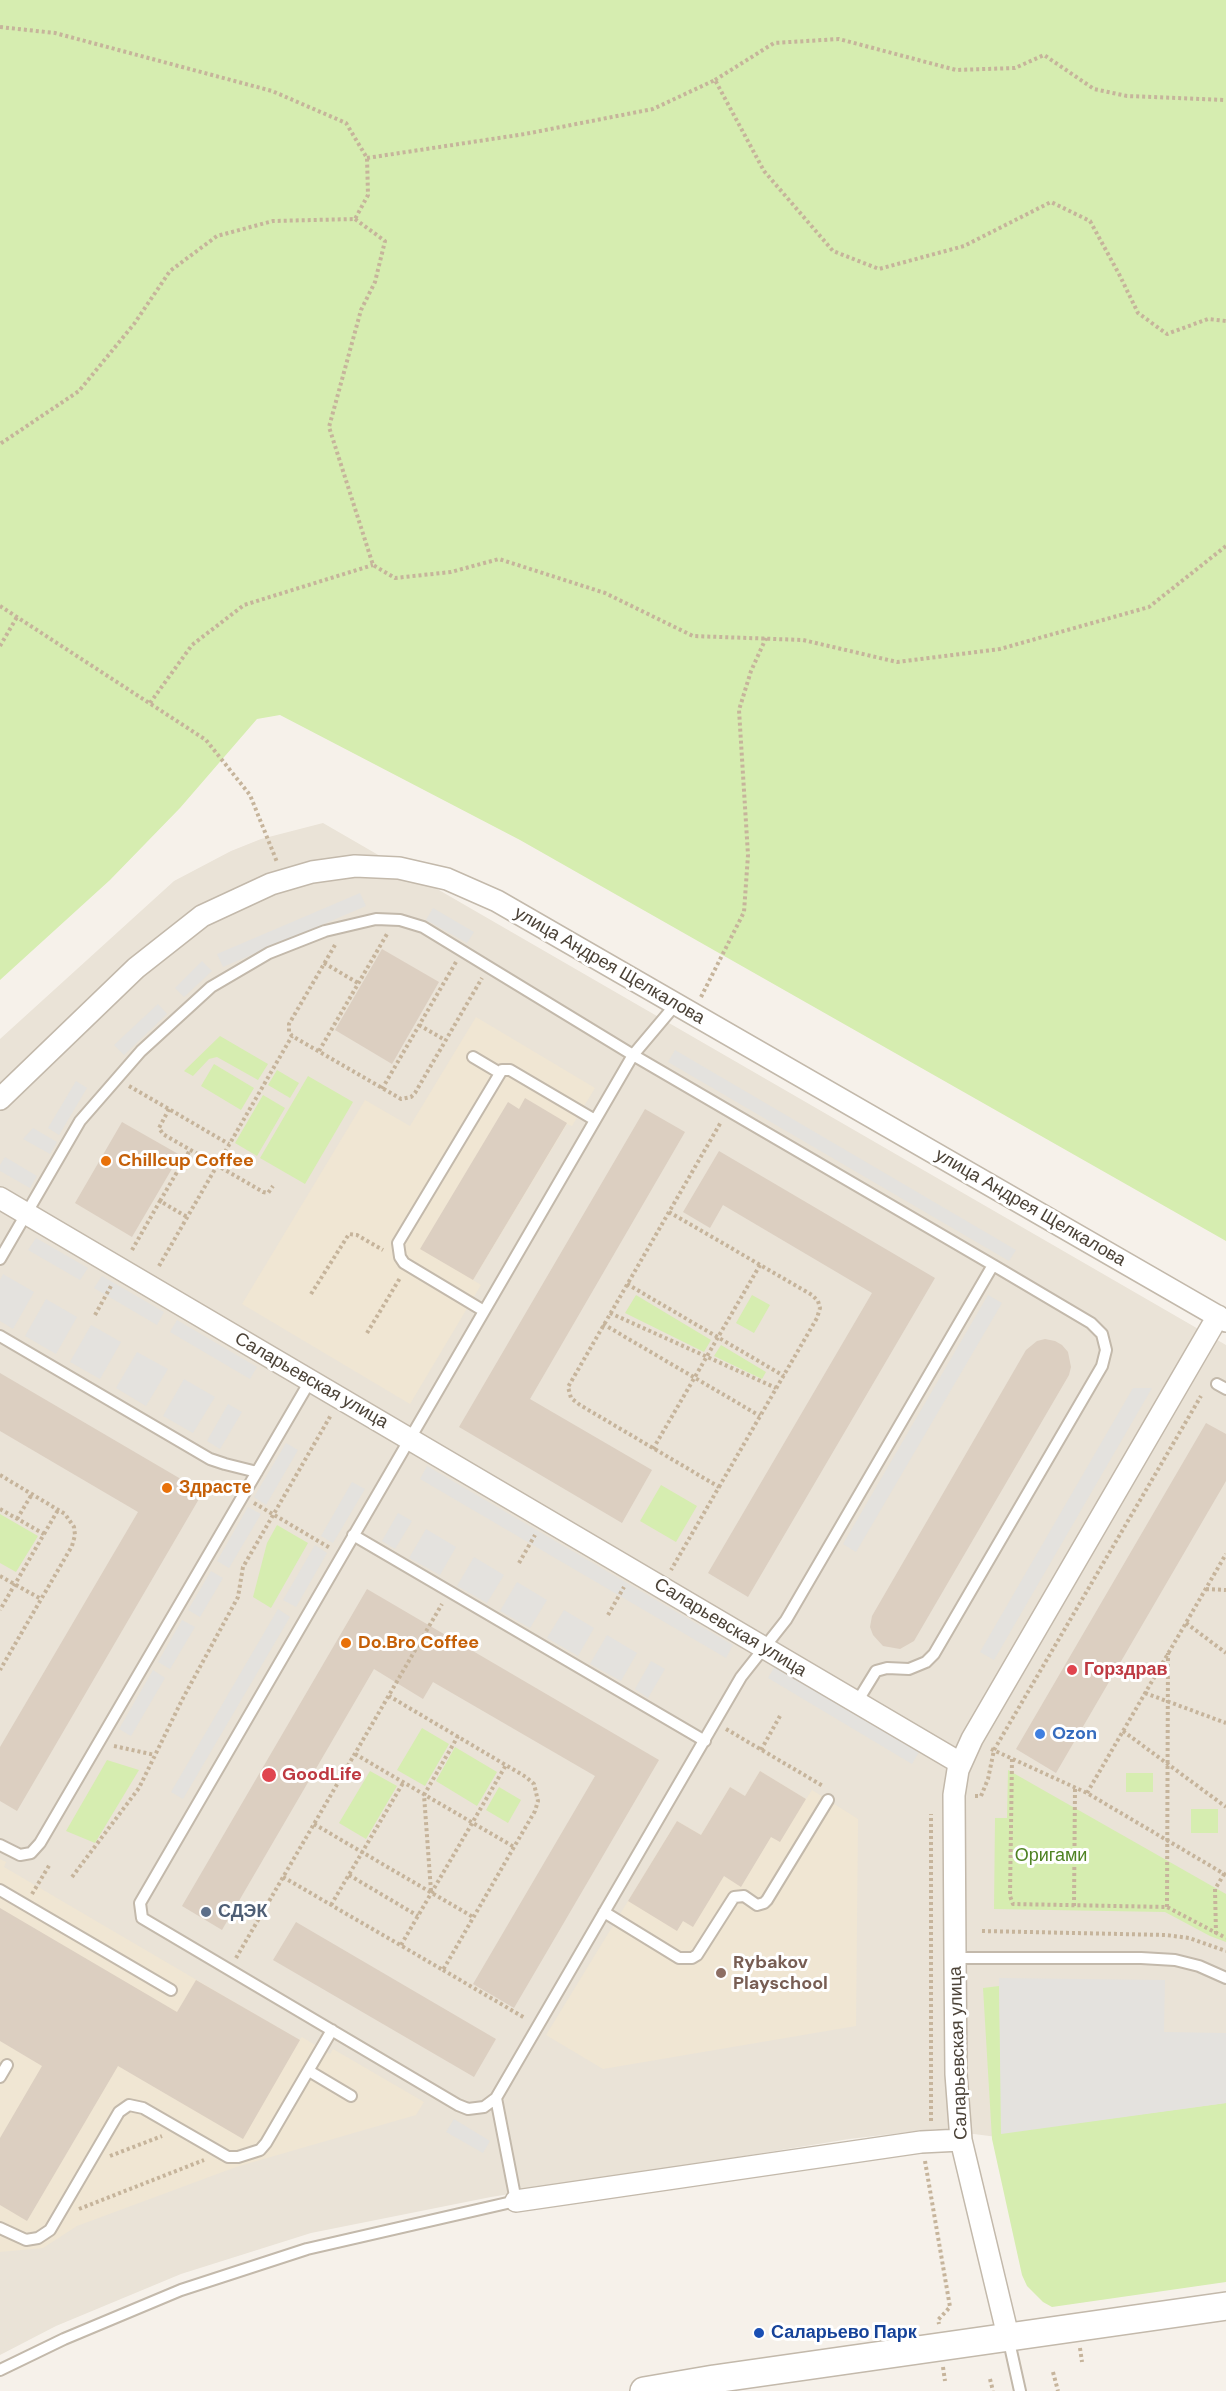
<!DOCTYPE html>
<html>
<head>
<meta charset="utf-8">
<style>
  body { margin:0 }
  canvas { display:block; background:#f6f1ea }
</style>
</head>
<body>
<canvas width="1226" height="2391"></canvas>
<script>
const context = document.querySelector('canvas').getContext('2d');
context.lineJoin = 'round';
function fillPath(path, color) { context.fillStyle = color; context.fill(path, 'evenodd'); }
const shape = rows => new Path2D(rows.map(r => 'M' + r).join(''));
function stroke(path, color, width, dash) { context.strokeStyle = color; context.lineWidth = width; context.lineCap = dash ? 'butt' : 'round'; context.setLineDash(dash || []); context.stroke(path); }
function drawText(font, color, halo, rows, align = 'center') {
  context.font = font + ' "DM Sans",sans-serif'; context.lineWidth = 6; context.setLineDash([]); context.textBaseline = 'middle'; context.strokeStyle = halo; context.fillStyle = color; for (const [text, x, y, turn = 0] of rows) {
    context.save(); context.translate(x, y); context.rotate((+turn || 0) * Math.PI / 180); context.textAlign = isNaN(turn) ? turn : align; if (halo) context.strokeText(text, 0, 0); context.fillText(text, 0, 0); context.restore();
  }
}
fillPath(shape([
  [323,823,1226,1345,1226,2113,1005,2138,935,2129,849,2139,491,2197,311,2233,181,2274,56,2326,0,2355,0,1039,174,881,231,851,261,839]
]), '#eae3d7');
fillPath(shape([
  [476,1017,595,1088,572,1126,567,1124,473,1280,481,1285,410,1404,242,1304,365,1100,410,1126],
  [760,1771,806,1799,812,1790,858,1819,856,2026,603,2069,546,2035,677,1821,701,1835,730,1787,745,1796],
  [0,1859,6,1862,4,1867,299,2040,302,2037,330,2054,333,2049,424,2102,416,2115,236,2167,77,2226,43,2248,0,2252]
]), '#f0e6d3');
fillPath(shape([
  [0,0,1226,0,1226,1241,520,840,280,715,257,719,180,808,110,880,0,980],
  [220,1036,268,1064,258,1080,217,1057,209,1059,193,1076,184,1071],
  [214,1064,254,1088,241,1110,201,1086],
  [277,1070,299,1083,290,1098,268,1085],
  [308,1076,353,1102,305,1184,260,1158],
  [263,1095,285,1108,257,1156,235,1143],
  [636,1295,711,1340,704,1352,625,1313],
  [752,1295,770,1305,754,1333,736,1323],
  [721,1345,766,1372,762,1379,714,1356],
  [661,1485,697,1506,676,1542,640,1521],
  [0,1514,38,1536,16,1572,0,1563],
  [277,1525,308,1543,271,1608,253,1597,267,1543],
  [422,1728,449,1744,425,1786,397,1770],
  [455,1747,497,1772,477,1806,436,1781],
  [107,1760,139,1770,95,1843,66,1831],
  [1008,1770,1226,1894,1226,1942,1210,1936,1165,1912,994,1909,995,1818,1007,1818],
  [370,1771,397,1786,366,1839,339,1823],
  [1126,1773,1153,1773,1153,1792,1126,1792],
  [499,1787,521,1800,508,1823,486,1810],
  [1191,1809,1218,1809,1218,1833,1191,1833],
  [999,1986,1002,2133,1226,2103,1226,2282,1052,2307,1043,2302,1027,2286,1022,2275,992,2139,983,1988]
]), '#d6edb0');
fillPath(shape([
  [360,893,366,906,223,967,217,954],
  [433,908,474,932,467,943,426,920],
  [202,961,212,971,184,997,175,988],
  [158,1004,167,1014,124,1055,114,1045],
  [675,1050,1016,1250,1009,1261,668,1062],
  [76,1081,87,1088,59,1135,48,1128],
  [33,1128,57,1142,50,1154,23,1139],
  [5,1157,37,1176,30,1188,0,1171,0,1165],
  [36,1238,88,1268,80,1280,28,1250],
  [3,1274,34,1292,13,1329,0,1321,0,1280],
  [102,1276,164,1312,157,1325,94,1288],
  [988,1295,1002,1303,856,1552,843,1544],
  [46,1299,77,1317,56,1354,25,1336],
  [177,1320,257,1367,250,1379,170,1332],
  [91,1325,121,1342,100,1379,70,1362],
  [137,1352,168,1369,146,1406,116,1388],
  [184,1379,215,1397,193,1433,163,1416],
  [1133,1388,1152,1388,994,1660,980,1652],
  [228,1404,242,1412,220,1449,207,1441],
  [286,1443,298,1450,266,1505,254,1497],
  [427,1466,733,1645,726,1658,420,1479],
  [352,1482,365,1489,333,1543,321,1536],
  [248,1507,261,1514,229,1568,217,1561],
  [398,1513,412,1521,395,1549,382,1541],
  [426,1529,456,1547,440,1575,409,1558],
  [315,1545,327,1553,296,1607,283,1600],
  [474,1557,504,1575,487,1603,457,1586],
  [211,1571,223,1578,200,1617,188,1610],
  [517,1582,547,1600,530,1628,500,1611],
  [278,1609,290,1617,183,1799,171,1792],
  [564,1610,594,1628,578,1656,547,1638],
  [182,1620,195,1627,170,1669,158,1662],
  [607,1635,637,1653,621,1681,590,1664],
  [651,1661,665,1669,648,1698,635,1689],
  [775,1666,919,1752,912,1764,768,1678],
  [153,1670,165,1678,131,1736,119,1729],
  [999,1978,1165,1980,1164,2032,1226,2033,1226,2103,1001,2134],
  [454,2119,490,2141,483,2153,446,2132]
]), '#e4e2de');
fillPath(shape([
  [382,949,439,982,392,1064,335,1030],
  [525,1098,567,1123,473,1280,420,1249,508,1102,519,1109],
  [645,1109,685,1132,530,1399,652,1470,622,1523,459,1427],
  [122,1122,180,1155,132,1237,75,1203],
  [719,1151,935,1278,748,1597,708,1573,872,1293,723,1205,710,1228,683,1212],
  [1045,1339,1055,1341,1062,1345,1068,1352,1071,1367,1069,1375,914,1641,900,1649,883,1646,873,1635,870,1627,872,1616,1026,1350,1037,1341],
  [0,1373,203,1492,17,1811,0,1801,0,1747,138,1512,0,1431],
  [1206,1423,1226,1434,1226,1481,1056,1773,1016,1749],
  [367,1589,659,1760,514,2008,473,1984,595,1776,433,1682,423,1699,374,1669,222,1930,182,1906],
  [760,1771,806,1799,780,1842,771,1837,741,1887,724,1876,693,1927,683,1921,677,1931,628,1901,677,1821,701,1835,730,1787,745,1796],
  [0,1908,177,2012,196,1980,300,2040,243,2139,118,2066,27,2221,0,2205,0,2138,42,2066,0,2041],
  [296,1922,496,2039,474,2077,273,1960]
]), '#dccfc1');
const service = shape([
  [473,1057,500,1073],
  [0,1259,80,1121,141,1051,211,987,269,953,325,931,376,919,400,920,423,927,633,1055,993,1265,786,1620,741,1677,496,2098,484,2107,468,2109,458,2105,142,1918,140,1903,633,1055,676,1004],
  [484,1311,404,1263,400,1257,398,1243,502,1070,510,1070,595,1120],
  [0,1336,210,1459,225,1464,257,1472],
  [1217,1384,1226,1389],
  [353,1535,705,1741],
  [857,1702,876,1671,887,1668,909,1669,926,1662,934,1654,1102,1366,1106,1350,1102,1334,1091,1323,993,1265],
  [0,1845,20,1855,31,1853,40,1843,310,1381],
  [0,1890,171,1990],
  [604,1912,679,1958,692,1958,697,1955,734,1897,744,1896,757,1905,764,1903,767,1900,828,1800],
  [955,1958,1141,1958,1175,1960,1199,1966,1226,1978],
  [309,2071,351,2096],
  [0,2077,7,2065],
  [0,2228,26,2240,38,2238,50,2230,119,2112,129,2105,143,2108,228,2157,238,2157,260,2150,266,2143,332,2030],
  [1008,2337,1020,2391],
  [0,2370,64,2339,181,2290,307,2249,516,2201,496,2098]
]);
const minor = shape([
  [0,1099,136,968,202,916,271,884,312,872,355,866,399,868,447,879,497,901,1226,1321],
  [0,1198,960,1763],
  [516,2201,921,2142,961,2140],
  [1008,2336,961,2140,956,2074,955,1958,954,1795,958,1770,972,1739,1218,1316]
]);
const tertiary = shape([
  [644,2391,714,2379,1226,2306]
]);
stroke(service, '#c3b9ab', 14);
stroke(minor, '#c3b9ab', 24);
stroke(tertiary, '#c3b9ab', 30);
stroke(shape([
  [0,27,55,33,272,91,346,123,367,158,368,195,355,219,273,221,217,236,170,271,134,324,79,391,0,444],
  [715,80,774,43,839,39,956,70,1015,68,1044,55,1094,89,1127,96,1226,100],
  [367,158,525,134,653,109,715,80,764,171,833,251,879,269,964,246,1051,202,1090,221,1119,274,1138,313,1167,334,1208,319,1226,321],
  [355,219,385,241,375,282,361,310,329,427,373,565,395,578,451,572,499,559,605,593,693,636,803,640,897,662,1000,649,1149,607,1226,546],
  [0,606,206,740,250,795,277,862],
  [0,646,17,617],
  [150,703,192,645,244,605,373,565],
  [335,945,289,1024,289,1032,292,1036,401,1099,411,1097,415,1093,482,978],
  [324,963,358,983],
  [701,997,744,912,748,855,739,710,751,671,766,638],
  [419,1025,445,1040],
  [319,1051,387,934],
  [129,1086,229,1144],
  [382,1089,456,962],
  [169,1109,159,1128,163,1134,263,1192,268,1193,273,1186],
  [160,1201,190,1150],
  [669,1212,568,1387,571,1398,580,1405,719,1487,671,1570],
  [132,1250,160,1201,187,1217],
  [159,1266,292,1036],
  [627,1284,784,1376],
  [311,1294,349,1234,357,1235,383,1250],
  [610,1313,776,1388],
  [95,1315,111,1286],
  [603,1324,760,1416],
  [367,1333,400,1278],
  [653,1449,760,1265],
  [0,1475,65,1514,74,1527,75,1535,72,1546,0,1670],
  [719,1487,817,1318,820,1308,818,1301,812,1295,669,1212,721,1122],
  [254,1503,330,1548],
  [0,1509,44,1534,0,1610],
  [17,1519,32,1494],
  [44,1534,58,1510],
  [519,1563,535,1535],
  [0,1576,41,1599],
  [1206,1589,1226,1590],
  [608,1615,624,1587],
  [1186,1623,1226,1653],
  [1145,1693,1226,1723],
  [726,1729,823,1786],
  [1123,1731,1226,1807],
  [114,1746,155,1755],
  [991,1749,1087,1793,1226,1875],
  [761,1750,780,1716],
  [355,1754,514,1847],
  [1012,1759,1010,1896,1013,1904,1167,1907,1226,1938],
  [1087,1793,1226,1554],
  [975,1796,981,1796,988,1779,994,1750,1201,1396],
  [314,1824,473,1917],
  [349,1875,418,1916],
  [72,1877,139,1788,182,1700,238,1597,243,1567,331,1415],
  [283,1877,443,1970,514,1847,535,1811,538,1801,534,1784,526,1777,389,1696],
  [431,1891,424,1795,458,1736],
  [32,1894,50,1864],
  [331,1905,403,1783],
  [1074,1906,1075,1788],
  [1167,1907,1168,1653],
  [982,1931,1166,1935,1189,1938,1226,1951],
  [1216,1934,1215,1889,1226,1871],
  [401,1945,506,1765],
  [236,1958,442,1604],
  [443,1970,525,2018],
  [931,2121,931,1814],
  [110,2156,162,2136],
  [925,2161,950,2307,938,2320,939,2324],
  [79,2209,204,2160],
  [1080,2348,1082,2362],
  [943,2367,945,2381],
  [1053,2372,1058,2391],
  [990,2379,993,2391]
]), '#c6b49b', 4, [3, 3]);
stroke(service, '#fff', 10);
stroke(minor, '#fff', 21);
stroke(tertiary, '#fff', 27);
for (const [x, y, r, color] of [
  [106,1161,6,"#e8710a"],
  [167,1488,6,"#e8710a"],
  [346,1643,6,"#e8710a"],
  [1072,1670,6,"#e0444e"],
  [1040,1734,6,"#3f7fe0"],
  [269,1775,8,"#e0444e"],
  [206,1912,6,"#5c6f8a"],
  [721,1973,6,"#8d6e63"],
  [759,2333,6,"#1a4fb4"]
]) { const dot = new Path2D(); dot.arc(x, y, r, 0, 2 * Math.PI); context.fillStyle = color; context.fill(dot); stroke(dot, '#fff', 2); }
drawText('18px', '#4b4237', '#fff', [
  ["улица Андрея Щелкалова",609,966,30],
  ["улица Андрея Щелкалова",1030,1208,30],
  ["Саларьевская улица",311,1381,30],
  ["Саларьевская улица",730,1628,31],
  ["Саларьевская улица",959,2053,-92]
]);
drawText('bold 18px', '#c56008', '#fff', [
  ["Chillcup Coffee",118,1161],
  ["Здрасте",179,1488],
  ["Do.Bro Coffee",358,1643]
], 'left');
drawText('bold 18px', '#be3a42', '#fff', [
  ["Горздрав",1084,1670],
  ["GoodLife",282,1775]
], 'left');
drawText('bold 18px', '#366cbe', '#fff', [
  ["Ozon",1052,1734]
], 'left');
drawText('18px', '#4f8324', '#fff', [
  ["Оригами",1051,1856]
]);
drawText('bold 18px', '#4e5e75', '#fff', [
  ["СДЭК",218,1912]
], 'left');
drawText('bold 18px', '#785e54', '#fff', [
  ["Rybakov",733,1963],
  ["Playschool",733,1984]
], 'left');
drawText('bold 18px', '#164399', '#fff', [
  ["Саларьево Парк",771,2333]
], 'left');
</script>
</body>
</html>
